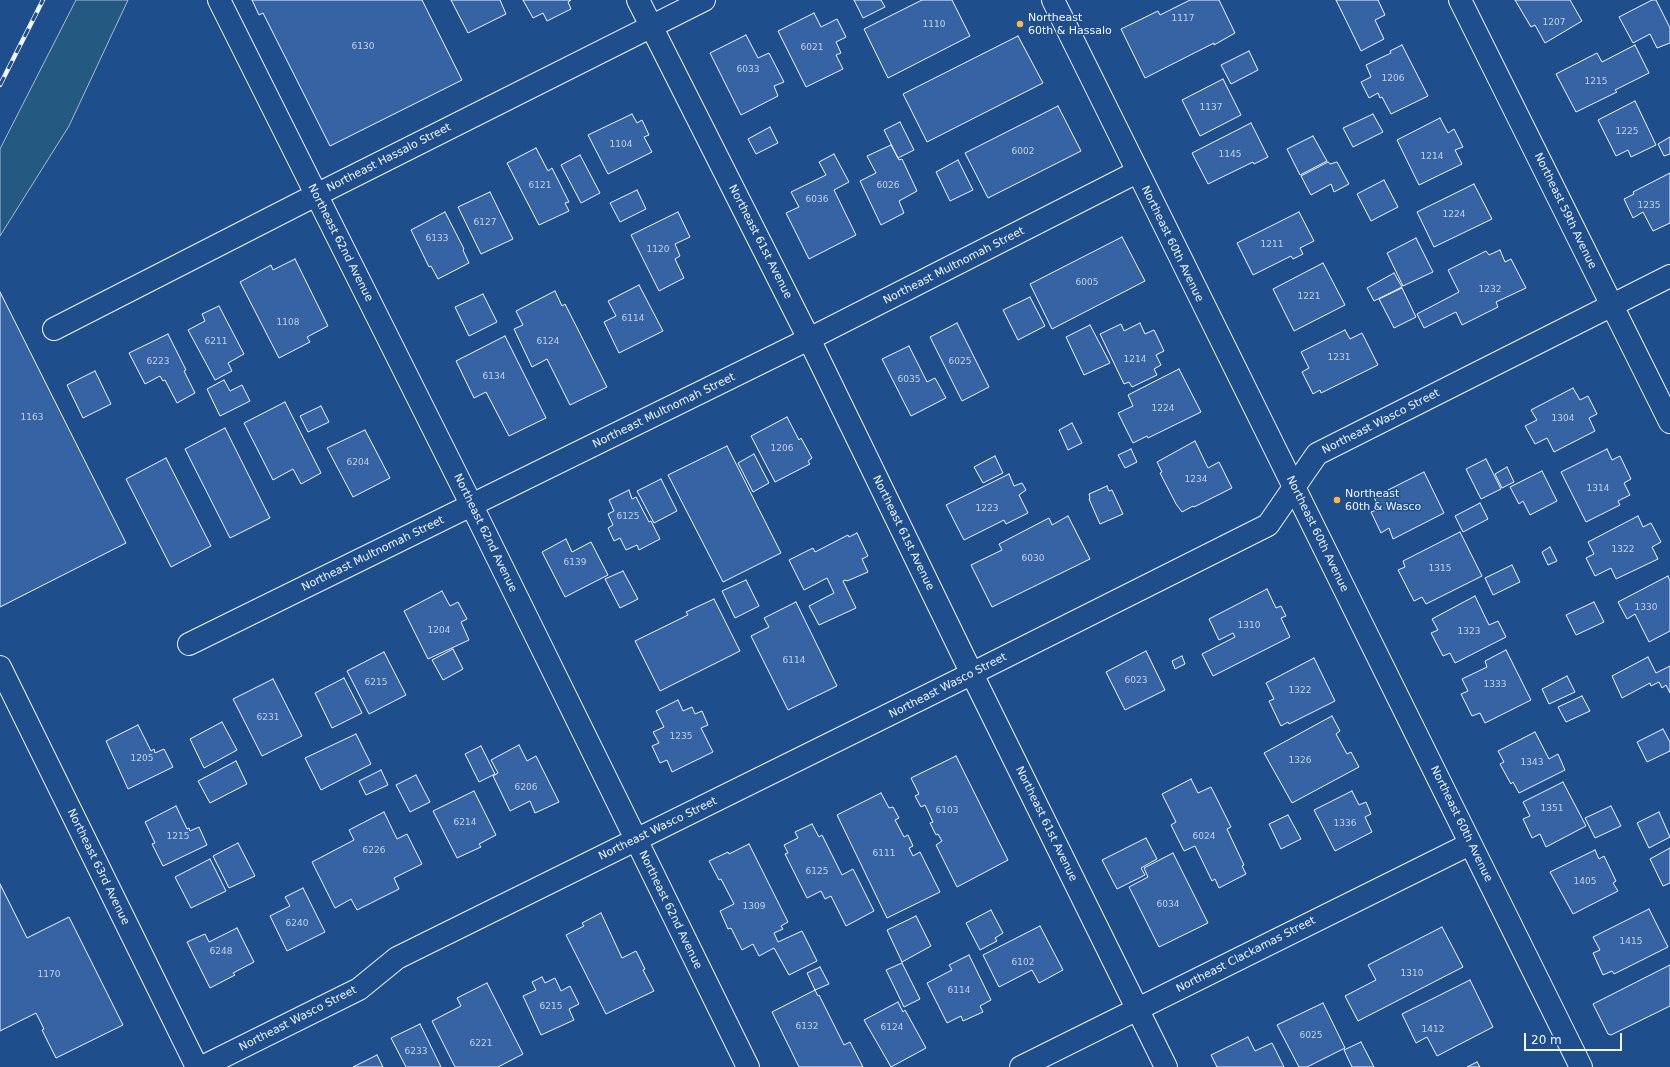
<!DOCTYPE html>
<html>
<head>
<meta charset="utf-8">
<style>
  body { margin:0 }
  #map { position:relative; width:1670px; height:1067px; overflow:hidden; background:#1f4e8c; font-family:"DejaVu Sans",sans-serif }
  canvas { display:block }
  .scale { position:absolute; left:1524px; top:1033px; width:98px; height:18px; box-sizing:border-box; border:2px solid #f2f6ff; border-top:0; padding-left:5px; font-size:12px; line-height:14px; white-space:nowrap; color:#f2f6ff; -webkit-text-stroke:3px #1f4e8c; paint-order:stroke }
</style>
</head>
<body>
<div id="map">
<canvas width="1670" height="1067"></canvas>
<div class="scale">20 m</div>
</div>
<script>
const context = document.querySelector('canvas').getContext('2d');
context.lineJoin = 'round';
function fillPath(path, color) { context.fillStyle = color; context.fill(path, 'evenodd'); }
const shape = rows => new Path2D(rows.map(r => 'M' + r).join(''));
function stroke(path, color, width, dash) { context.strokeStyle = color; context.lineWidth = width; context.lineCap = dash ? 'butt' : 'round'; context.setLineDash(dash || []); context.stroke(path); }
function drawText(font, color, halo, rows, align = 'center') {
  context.font = font + ' "DejaVu Sans",sans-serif'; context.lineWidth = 3; context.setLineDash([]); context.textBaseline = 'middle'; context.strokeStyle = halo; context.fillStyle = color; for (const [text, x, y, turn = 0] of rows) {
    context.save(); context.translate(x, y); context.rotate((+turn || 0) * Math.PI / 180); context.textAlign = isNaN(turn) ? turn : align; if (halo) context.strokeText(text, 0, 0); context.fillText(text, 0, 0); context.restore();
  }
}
const green = shape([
  [76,0,128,0,69,126,0,236,0,149,76,0]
]);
fillPath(green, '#245a82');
stroke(green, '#a8bbd7', 1);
const building = shape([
  [252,0,422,0,462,80,330,146,263,13,259,15,252,0],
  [451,0,500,0,506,14,468,33,451,0],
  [523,0,571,0,568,2,571,9,547,21,543,13,533,18,523,0],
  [854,0,881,0,885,7,863,18,854,0],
  [922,0,952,0,970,36,888,78,864,29,922,0],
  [1190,0,1219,0,1235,33,1214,45,1214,43,1145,78,1121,29,1158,11,1160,15,1190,0],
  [1336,0,1378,0,1385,15,1375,20,1384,39,1361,51,1336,0],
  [1515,0,1570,0,1582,21,1545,43,1535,25,1531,27,1515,0],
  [1652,0,1656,0,1670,28,1670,43,1657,48,1650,34,1633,43,1619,17,1652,0],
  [814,13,821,27,837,19,846,37,836,42,841,53,836,55,843,69,806,87,778,31,814,13],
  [746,35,758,58,769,53,784,82,774,86,778,96,741,115,710,53,746,35],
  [1018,36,1043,83,927,142,903,94,1018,36],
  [1402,45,1428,96,1391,114,1382,97,1380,98,1378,93,1369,98,1361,82,1371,77,1366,65,1391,53,1390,51,1402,45],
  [1635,45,1649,73,1615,90,1617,92,1576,112,1556,74,1597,53,1602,62,1635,45],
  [1249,51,1258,70,1231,84,1221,65,1249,51],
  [1223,79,1241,115,1200,136,1182,100,1223,79],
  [1635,101,1656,145,1631,157,1628,150,1616,156,1598,120,1635,101],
  [1058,106,1081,151,988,198,965,153,1058,106],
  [632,114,637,123,642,120,649,135,644,137,652,152,608,174,588,135,632,114],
  [1373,114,1383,132,1353,147,1343,128,1373,114],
  [1440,118,1448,133,1454,129,1463,147,1455,150,1462,164,1419,185,1397,140,1440,118],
  [900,122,914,150,898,158,884,130,900,122],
  [1251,123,1268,157,1254,164,1253,162,1208,184,1192,153,1251,123],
  [770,127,778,143,756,154,748,139,770,127],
  [1313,136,1327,161,1300,175,1287,149,1313,136],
  [1670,137,1670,154,1664,156,1658,144,1670,137],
  [891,145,898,158,899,160,902,159,917,191,899,201,904,213,881,225,860,181,876,173,867,156,891,145],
  [536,148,548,171,552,168,569,202,565,203,569,211,539,225,507,163,536,148],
  [834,154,849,182,834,190,856,235,809,259,786,213,799,207,791,192,826,175,819,162,834,154],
  [580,155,600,193,581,203,561,165,580,155],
  [958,160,973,190,950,201,936,172,958,160],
  [1328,162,1330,164,1337,162,1349,184,1334,192,1331,184,1311,195,1301,176,1328,162],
  [1670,173,1670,223,1653,231,1643,212,1633,218,1624,199,1634,194,1633,192,1670,173],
  [1384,180,1398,207,1371,221,1357,194,1384,180],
  [1474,184,1492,219,1434,247,1417,212,1474,184],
  [637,190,646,209,620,222,610,203,637,190],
  [490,192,513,239,481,254,458,207,490,192],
  [445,212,464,249,463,250,469,263,438,279,431,266,429,267,411,230,445,212],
  [678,212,690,237,675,244,680,256,675,259,684,278,659,291,631,235,678,212],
  [1299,212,1314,241,1300,248,1303,254,1293,259,1291,256,1253,275,1237,243,1299,212],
  [1122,237,1145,281,1052,329,1030,284,1122,237],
  [1416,238,1433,272,1403,286,1387,253,1416,238],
  [1500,250,1505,262,1511,259,1526,288,1496,302,1498,307,1462,325,1456,312,1424,328,1417,314,1459,292,1448,270,1486,251,1489,255,1500,250],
  [295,259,328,326,307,337,310,342,279,358,240,282,271,265,273,270,295,259],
  [1323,263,1345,305,1294,331,1273,289,1323,263],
  [1394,273,1402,287,1374,301,1367,288,1394,273],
  [639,285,663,331,619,353,604,322,616,316,608,301,639,285],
  [1402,288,1416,317,1394,328,1379,299,1402,288],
  [555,291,562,306,565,304,607,387,570,405,547,359,532,367,514,329,523,325,516,311,555,291],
  [0,292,126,543,0,607,0,292],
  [483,294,497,322,469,336,455,307,483,294],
  [1030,297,1045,326,1018,340,1003,310,1030,297],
  [219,306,244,354,228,363,232,371,215,380,188,330,205,321,202,314,219,306],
  [957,323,989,387,962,401,930,337,957,323],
  [1140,323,1145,334,1154,330,1164,351,1156,355,1161,365,1154,369,1157,375,1132,387,1129,382,1124,384,1100,334,1121,324,1124,331,1140,323],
  [1090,325,1110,363,1084,375,1066,337,1090,325],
  [1345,330,1350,339,1362,333,1378,365,1321,393,1320,390,1313,394,1302,372,1309,368,1301,352,1345,330],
  [168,334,186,370,184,371,195,393,177,403,165,380,163,381,160,376,145,384,129,353,168,334],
  [505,336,546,418,509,436,486,392,474,398,456,361,505,336],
  [909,346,927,382,935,378,946,398,911,416,882,359,909,346],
  [1179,369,1201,412,1148,438,1147,436,1133,443,1118,413,1133,406,1128,395,1179,369],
  [95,371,111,404,83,418,67,385,95,371],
  [224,380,230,391,242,385,250,401,220,416,207,389,224,380],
  [1573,388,1580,400,1588,396,1597,414,1589,418,1595,431,1554,452,1547,438,1535,444,1525,426,1537,420,1531,410,1573,388],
  [285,402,321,473,301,484,293,469,273,480,244,423,285,402],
  [321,406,329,422,308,432,300,416,321,406],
  [787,417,799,440,801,438,812,458,808,461,810,464,775,482,751,436,787,417],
  [1072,423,1082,443,1068,450,1059,430,1072,423],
  [225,428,270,518,230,538,185,449,225,428],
  [365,430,390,478,353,497,327,448,365,430],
  [1195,441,1208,468,1219,462,1232,488,1194,507,1193,506,1182,512,1176,504,1160,473,1162,472,1157,462,1195,441],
  [727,446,781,553,723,582,668,475,727,446],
  [1131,449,1137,462,1125,468,1118,455,1131,449],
  [1607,449,1612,460,1620,456,1631,479,1624,483,1630,495,1618,501,1620,505,1586,522,1561,472,1607,449],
  [754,454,769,483,753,492,738,463,754,454],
  [995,456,1003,473,983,483,974,467,995,456],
  [166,458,211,546,171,567,126,479,166,458],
  [1486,459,1501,489,1481,499,1466,469,1486,459],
  [1507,467,1514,482,1502,488,1495,474,1507,467],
  [1542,471,1557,501,1530,515,1523,501,1519,504,1510,487,1542,471],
  [1424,472,1444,513,1393,539,1389,528,1381,533,1371,512,1379,509,1374,497,1424,472],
  [1009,474,1014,486,1022,483,1026,490,1019,495,1028,513,1006,524,1004,520,964,540,946,505,1009,474],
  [661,479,677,511,654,523,637,491,661,479],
  [1107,486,1109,491,1112,490,1123,514,1100,524,1089,499,1090,498,1089,494,1107,486],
  [629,490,632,499,636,497,649,522,651,521,660,539,639,550,637,545,626,550,620,538,614,541,608,528,613,525,608,514,614,511,609,500,629,490],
  [1480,503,1488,519,1463,532,1455,516,1480,503],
  [1068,516,1090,559,992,607,971,565,1002,550,999,544,1049,518,1052,525,1068,516],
  [1638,516,1643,527,1651,523,1661,542,1652,547,1658,559,1616,579,1611,568,1595,576,1586,558,1594,554,1588,542,1638,516],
  [1460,532,1482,576,1426,604,1422,597,1414,601,1398,570,1405,567,1403,561,1460,532],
  [857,533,868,556,862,559,868,572,847,581,846,580,843,581,856,608,819,625,809,606,834,593,827,578,804,590,789,560,813,548,815,552,848,535,849,537,857,533],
  [566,539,572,552,591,542,608,575,565,597,542,552,566,539],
  [1550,547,1557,561,1548,565,1542,552,1550,547],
  [1512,565,1520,582,1493,595,1485,578,1512,565],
  [623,571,638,599,620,608,605,579,623,571],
  [1668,576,1670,581,1670,631,1649,642,1635,614,1627,619,1618,602,1668,576],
  [746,580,759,606,735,618,722,591,746,580],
  [1267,589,1276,608,1281,606,1286,616,1281,618,1290,637,1213,676,1202,654,1235,637,1233,633,1219,640,1209,619,1267,589],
  [442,591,450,606,458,602,467,619,461,622,469,640,428,659,404,611,442,591],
  [1475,596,1489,625,1498,621,1506,637,1455,663,1450,653,1443,656,1431,633,1438,630,1432,619,1475,596],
  [714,599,740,651,660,691,635,641,688,615,686,612,714,599],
  [796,602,837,686,788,710,751,636,769,627,764,618,796,602],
  [1594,602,1604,622,1576,635,1566,615,1594,602],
  [453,649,463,669,443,680,432,660,453,649],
  [1506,650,1531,700,1485,723,1480,713,1472,716,1461,694,1468,691,1462,679,1487,667,1485,661,1506,650],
  [1146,651,1165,690,1125,710,1106,672,1146,651],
  [384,652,406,695,369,714,347,671,384,652],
  [1182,656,1185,664,1175,669,1172,661,1182,656],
  [1648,657,1656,673,1670,666,1670,693,1666,685,1662,688,1659,682,1651,686,1650,683,1622,698,1612,676,1648,657],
  [1314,658,1335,701,1289,724,1288,722,1281,726,1269,701,1274,699,1266,683,1314,658],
  [1567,676,1575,692,1549,704,1542,689,1567,676],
  [344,678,362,713,332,728,315,693,344,678],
  [273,679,302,736,262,756,233,699,273,679],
  [1582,696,1590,711,1566,722,1558,707,1582,696],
  [678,700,683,711,692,707,695,714,702,711,708,725,701,728,713,752,672,772,667,760,660,763,652,746,659,743,653,732,664,727,656,711,678,700],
  [1332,716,1340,731,1336,734,1347,754,1351,752,1359,767,1292,803,1264,753,1332,716],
  [222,722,237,750,204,768,190,739,222,722],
  [138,725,151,751,154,749,155,753,164,749,173,767,128,789,106,741,138,725],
  [1663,729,1670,742,1670,751,1647,762,1637,742,1663,729],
  [1535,732,1549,759,1558,754,1565,770,1519,793,1513,782,1511,784,1500,764,1504,762,1498,751,1535,732],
  [356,734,371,764,321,790,305,758,356,734],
  [519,745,527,761,536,756,559,802,535,813,530,801,510,811,493,776,498,773,491,760,519,745],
  [481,746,495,774,479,782,465,754,481,746],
  [956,756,1008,860,957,887,936,845,942,841,938,834,936,835,930,823,933,822,925,805,921,807,915,796,919,794,911,778,956,756],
  [236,761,247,784,210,803,198,781,236,761],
  [381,770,388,785,366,795,359,781,381,770],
  [416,775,430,802,410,812,396,785,416,775],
  [1191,779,1198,793,1211,787,1231,827,1227,829,1244,865,1242,866,1246,874,1219,888,1215,879,1212,881,1195,846,1184,851,1171,825,1176,822,1162,794,1191,779],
  [1563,782,1586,826,1546,847,1540,834,1532,838,1523,819,1530,816,1523,802,1563,782],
  [474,791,496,835,479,844,481,847,457,858,433,811,474,791],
  [1352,791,1359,805,1366,802,1371,814,1365,817,1372,832,1335,851,1314,810,1352,791],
  [881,793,889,808,893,807,899,818,895,820,904,837,908,835,913,846,909,848,913,856,920,852,940,892,887,918,837,815,881,793],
  [176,806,187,829,189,828,190,831,199,827,207,845,163,866,152,844,155,843,145,822,176,806],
  [1611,806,1621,826,1595,838,1585,818,1611,806],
  [384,812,397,839,407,834,422,864,394,878,399,889,357,910,351,899,335,908,312,862,354,840,349,830,384,812],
  [1659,812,1670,837,1649,848,1637,823,1659,812],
  [1288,815,1301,839,1281,849,1269,824,1288,815],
  [812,824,819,837,822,835,842,875,853,869,874,911,846,926,831,896,825,899,821,891,807,898,785,854,788,853,784,845,798,838,795,832,812,824],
  [1146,838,1157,859,1141,868,1145,875,1117,889,1102,860,1146,838],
  [238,843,255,876,229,888,213,856,238,843],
  [749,844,788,922,781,926,783,929,774,933,778,942,802,931,817,961,789,975,774,948,759,956,753,944,742,950,731,928,728,929,720,911,734,904,721,879,719,880,709,861,728,852,729,854,749,844],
  [1670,848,1670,883,1663,886,1650,859,1670,848],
  [1595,850,1599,859,1604,856,1616,881,1613,883,1618,891,1573,914,1550,872,1595,850],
  [1173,853,1208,923,1159,947,1129,887,1148,877,1144,868,1173,853],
  [210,859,226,891,191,908,175,877,210,859],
  [0,884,27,938,69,917,123,1025,56,1058,42,1030,44,1029,36,1013,0,1031,0,884],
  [303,888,325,932,287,951,270,916,290,906,285,897,303,888],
  [1649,909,1668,947,1614,974,1612,971,1603,975,1593,953,1600,950,1593,937,1649,909],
  [991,910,1003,933,995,938,997,941,980,950,966,923,991,910],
  [601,913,622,958,636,951,645,969,643,970,654,991,606,1014,566,935,584,926,582,923,601,913],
  [916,916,931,946,902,962,887,930,916,916],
  [1040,926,1063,970,1039,983,1032,970,999,987,983,955,1040,926],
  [1442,927,1463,967,1358,1021,1345,996,1376,980,1368,965,1442,927],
  [237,928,254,962,233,973,235,975,210,988,187,942,205,934,209,942,237,928],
  [969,955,991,1000,980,1006,983,1012,963,1021,961,1016,947,1023,927,983,952,970,949,965,969,955],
  [902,963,920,999,904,1007,886,970,902,963],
  [1670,965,1670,1006,1611,1035,1608,1034,1593,1004,1670,965],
  [820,967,829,984,815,990,807,973,820,967],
  [542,977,545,983,555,978,561,991,570,986,579,1004,569,1009,574,1020,541,1035,523,996,536,990,532,982,542,977],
  [1470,980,1493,1027,1437,1056,1427,1037,1416,1043,1402,1014,1470,980],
  [487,983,523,1054,498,1067,455,1067,432,1021,461,1006,457,998,487,983],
  [815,990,818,996,819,995,844,1045,850,1042,863,1067,799,1067,772,1012,815,990],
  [898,1002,903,1012,905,1010,926,1048,891,1067,864,1020,898,1002],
  [1323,1003,1345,1048,1307,1067,1299,1067,1277,1025,1323,1003],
  [420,1024,441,1067,406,1067,391,1038,420,1024],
  [1248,1037,1255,1051,1272,1043,1284,1067,1217,1067,1211,1055,1248,1037],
  [1361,1042,1374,1067,1352,1067,1344,1050,1361,1042],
  [377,1055,383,1067,353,1067,377,1055],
  [1477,1062,1480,1067,1467,1067,1477,1062]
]);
fillPath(building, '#3563a3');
stroke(building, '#f2f6ff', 1);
const street = shape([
  [219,0,472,506,748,1067],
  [638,0,809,339,972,674,1166,1067],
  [1460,0,1670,422],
  [54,329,316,195,704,0],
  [189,644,809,339,1137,172],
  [0,667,197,1067],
  [202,1067,359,989,397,958,967,676,1268,525,1317,454,1670,276],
  [1021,1067,1470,844]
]);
const secondary = shape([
  [1053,0,1581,1067]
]);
stroke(street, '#f2f6ff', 24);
stroke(secondary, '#f2f6ff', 24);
stroke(street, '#1f4e8c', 22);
stroke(secondary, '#1f4e8c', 22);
const rail = shape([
  [0,85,43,0]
]);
stroke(rail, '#f2f6ff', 4.5);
stroke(rail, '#1f4e8c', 3, [9]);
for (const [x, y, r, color] of [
  [1020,24,4,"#ffb74d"],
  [1337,500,4,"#ffb74d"]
]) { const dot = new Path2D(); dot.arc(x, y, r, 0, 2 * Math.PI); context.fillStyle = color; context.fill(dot); stroke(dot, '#1f4e8c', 1.5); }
drawText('9px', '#c3d1e8', null, [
  ["1117",1183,19],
  ["1207",1554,23],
  ["1110",934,25],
  ["6130",363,47],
  ["6021",812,48],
  ["6033",748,70],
  ["1206",1393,79],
  ["1215",1596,82],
  ["1137",1211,108],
  ["1225",1627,132],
  ["1104",621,145],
  ["6002",1023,152],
  ["1145",1230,155],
  ["1214",1432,157],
  ["6121",540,186],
  ["6026",888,186],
  ["6036",817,200],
  ["1235",1649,206],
  ["1224",1454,215],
  ["6127",485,223],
  ["6133",437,239],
  ["1211",1272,245],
  ["1120",658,250],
  ["6005",1087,283],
  ["1232",1490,290],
  ["1221",1309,297],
  ["6114",633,319],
  ["1108",288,323],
  ["6211",216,342],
  ["6124",548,342],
  ["1231",1339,358],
  ["1214",1135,360],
  ["6223",158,362],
  ["6025",960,362],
  ["6134",494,377],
  ["6035",909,380],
  ["1224",1163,409],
  ["1163",32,418],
  ["1304",1563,419],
  ["1206",782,449],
  ["6204",358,463],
  ["1234",1196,480],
  ["1314",1598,489],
  ["1223",987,509],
  ["6125",628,517],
  ["1322",1623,550],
  ["6030",1033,559],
  ["6139",575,563],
  ["1315",1440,569],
  ["1330",1646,608],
  ["1310",1249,626],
  ["1204",439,631],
  ["1323",1469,632],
  ["6114",794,661],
  ["6023",1136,681],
  ["6215",376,683],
  ["1333",1495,685],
  ["1322",1300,691],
  ["6231",268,718],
  ["1235",681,737],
  ["1205",142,759],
  ["1326",1300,761],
  ["1343",1532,763],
  ["6206",526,788],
  ["1351",1552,809],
  ["6103",947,811],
  ["6214",465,823],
  ["1336",1345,824],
  ["1215",178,837],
  ["6024",1204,837],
  ["6226",374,851],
  ["6111",884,854],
  ["6125",817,872],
  ["1405",1585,882],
  ["6034",1168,905],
  ["1309",754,907],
  ["6240",297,924],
  ["1415",1631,942],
  ["6248",221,952],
  ["6102",1023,963],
  ["1310",1412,974],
  ["1170",49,975],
  ["6114",959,991],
  ["6215",551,1007],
  ["6132",807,1027],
  ["6124",892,1028],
  ["1412",1433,1030],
  ["6025",1311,1036],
  ["6221",481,1044],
  ["6233",416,1052]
]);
drawText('11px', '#f2f6ff', '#1f4e8c', [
  ["Northeast",1028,18],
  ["60th & Hassalo",1028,31],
  ["Northeast",1345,494],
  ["60th & Wasco",1345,507]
], 'left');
drawText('11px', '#f2f6ff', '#1f4e8c', [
  ["Northeast Hassalo Street",389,158,-27],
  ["Northeast 59th Avenue",1565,211,64],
  ["Northeast 61st Avenue",760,242,63],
  ["Northeast 62nd Avenue",340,243,63],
  ["Northeast 60th Avenue",1172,244,64],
  ["Northeast Multnomah Street",954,266,-27],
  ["Northeast Multnomah Street",664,411,-26],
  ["Northeast Wasco Street",1381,422,-27],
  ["Northeast 62nd Avenue",485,533,64],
  ["Northeast 61st Avenue",903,533,64],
  ["Northeast 60th Avenue",1317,534,64],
  ["Northeast Multnomah Street",373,554,-26],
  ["Northeast Wasco Street",948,686,-27],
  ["Northeast 61st Avenue",1046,824,64],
  ["Northeast 60th Avenue",1461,824,64],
  ["Northeast Wasco Street",658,829,-26],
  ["Northeast 63rd Avenue",98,867,64],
  ["Northeast 62nd Avenue",670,910,64],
  ["Northeast Clackamas Street",1246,955,-27],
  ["Northeast Wasco Street",298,1019,-27]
]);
</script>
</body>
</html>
